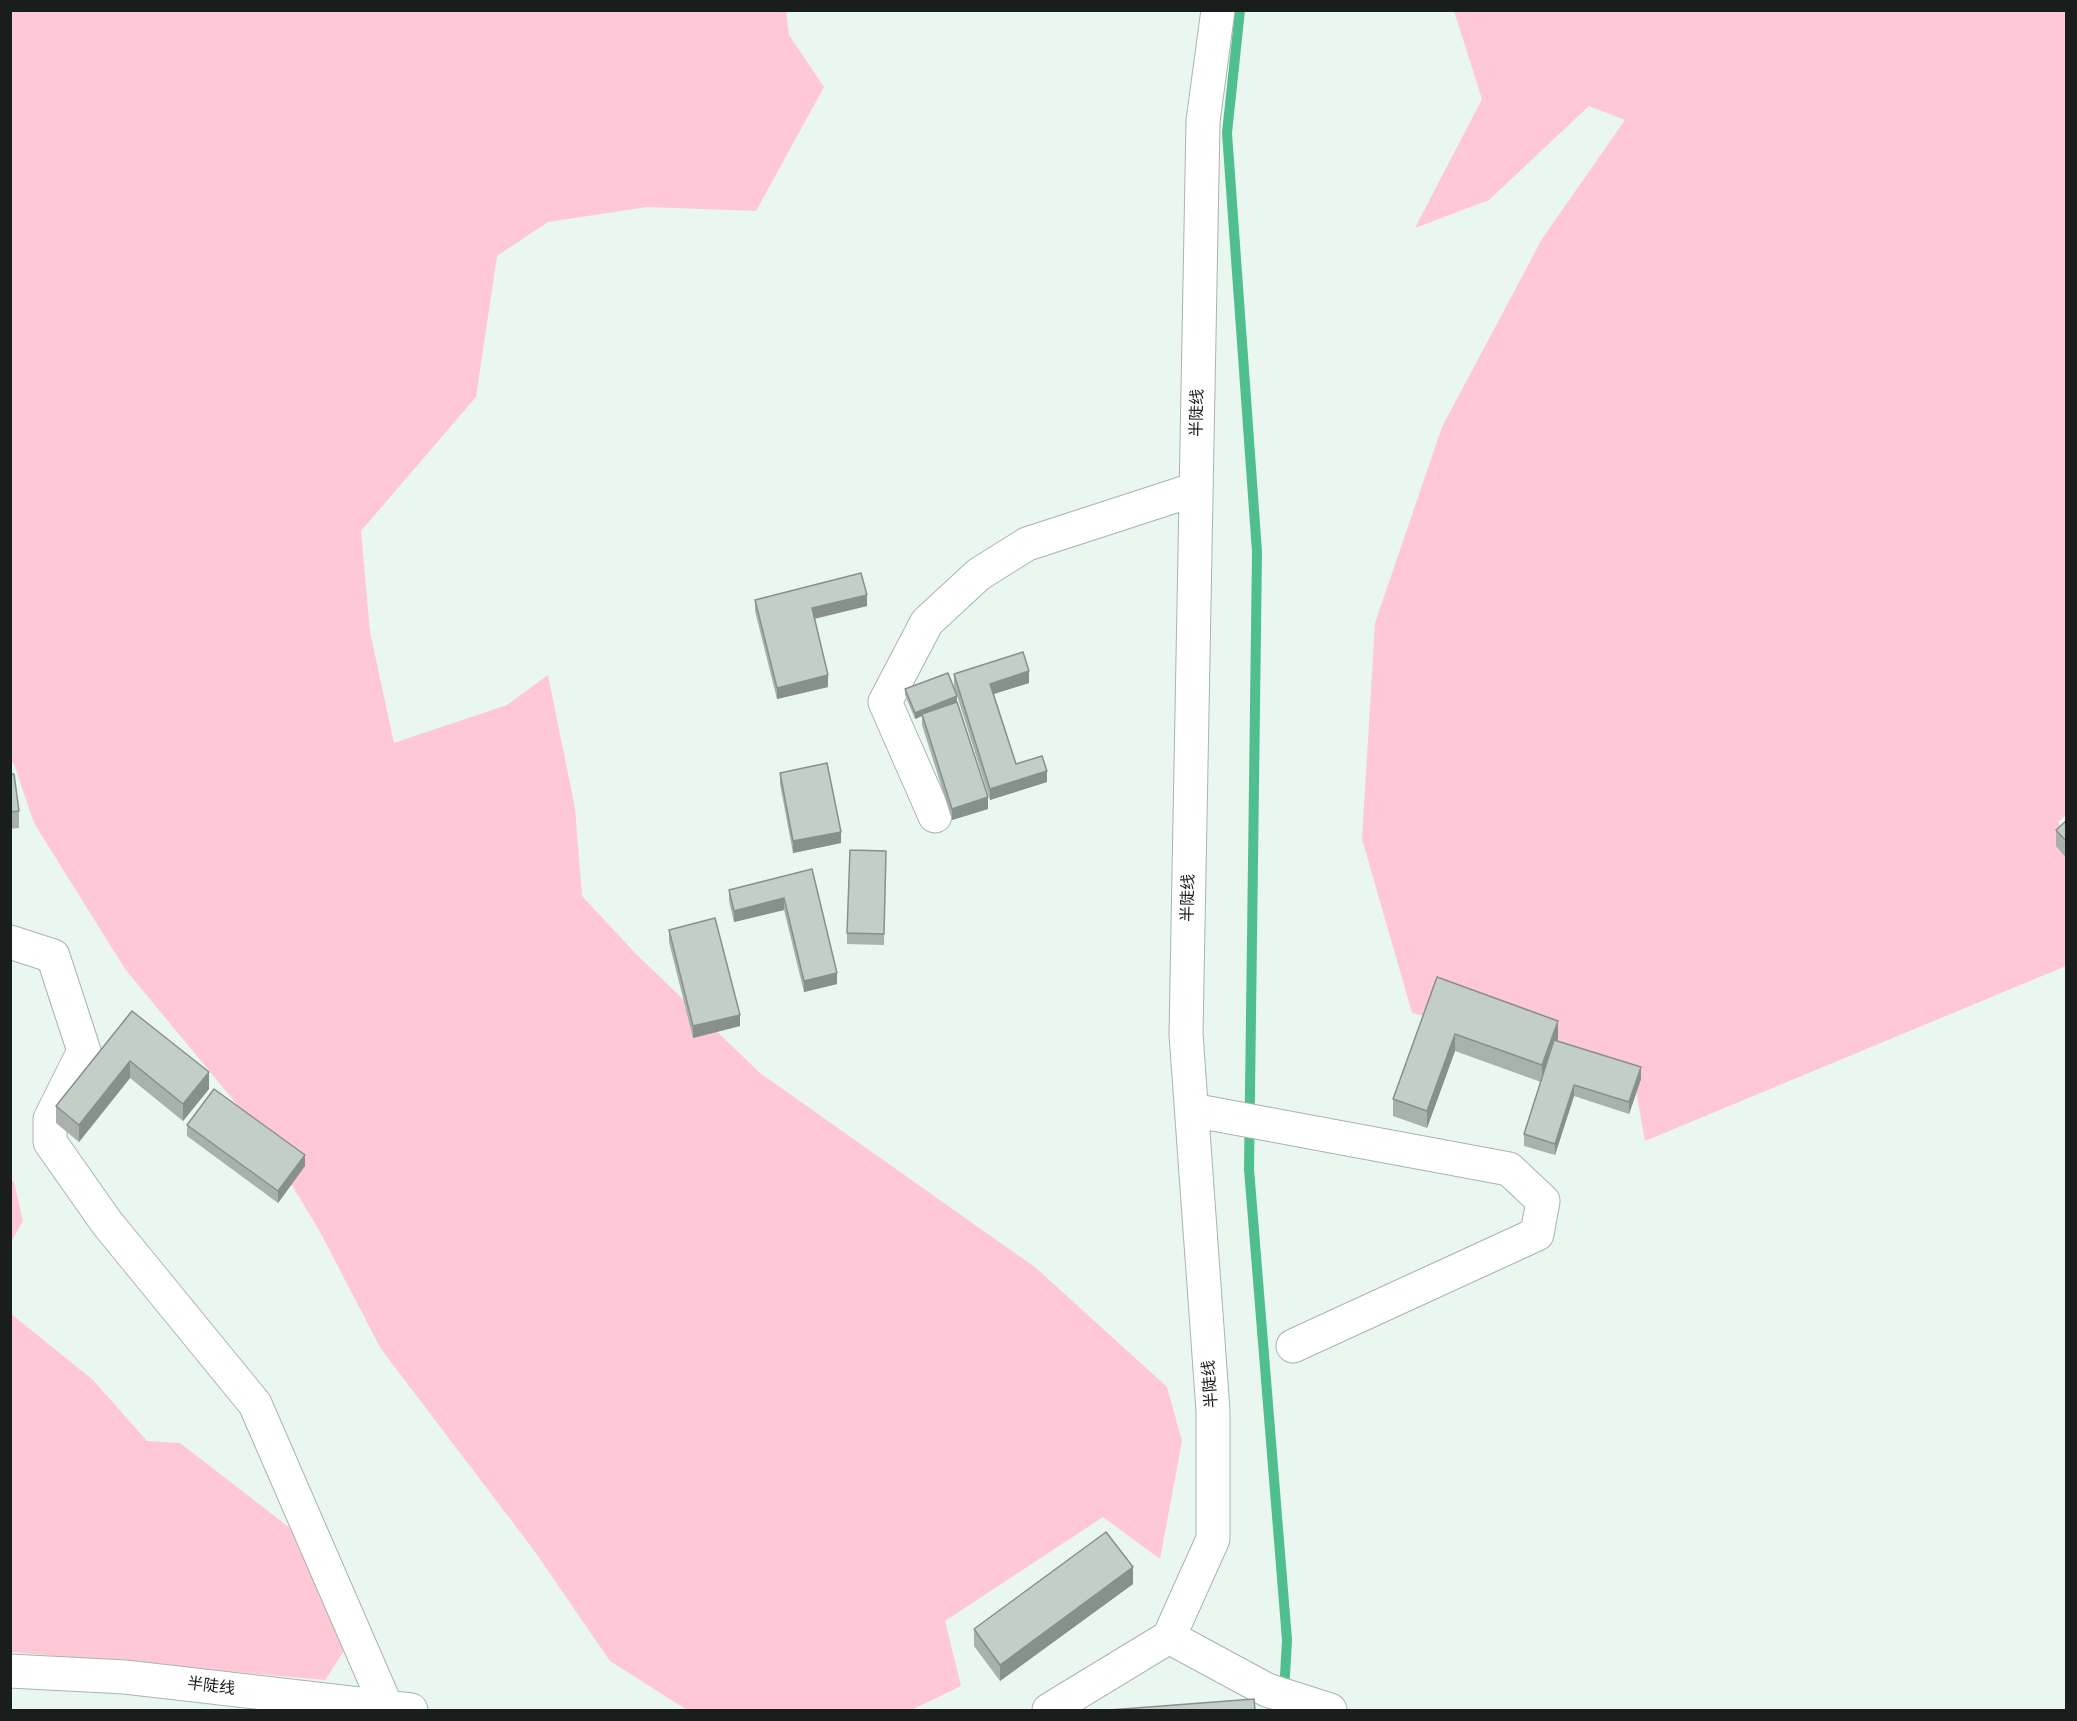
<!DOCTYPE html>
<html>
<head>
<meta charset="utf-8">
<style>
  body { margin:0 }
  #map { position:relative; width:2077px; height:1721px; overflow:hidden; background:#eaf6f0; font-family:Poppins,sans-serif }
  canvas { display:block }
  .frame { position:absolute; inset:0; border:12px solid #191d1b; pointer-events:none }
</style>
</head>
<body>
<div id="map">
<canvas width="2077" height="1721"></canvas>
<div class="frame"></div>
</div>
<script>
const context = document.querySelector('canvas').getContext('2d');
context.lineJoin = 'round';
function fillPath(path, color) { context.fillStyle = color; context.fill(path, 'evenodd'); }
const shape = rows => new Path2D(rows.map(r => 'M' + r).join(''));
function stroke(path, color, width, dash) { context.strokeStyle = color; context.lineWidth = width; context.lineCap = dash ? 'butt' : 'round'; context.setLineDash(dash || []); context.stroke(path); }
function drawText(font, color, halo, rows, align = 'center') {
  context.font = font + ' Poppins,"Noto Sans SC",sans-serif'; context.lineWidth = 4.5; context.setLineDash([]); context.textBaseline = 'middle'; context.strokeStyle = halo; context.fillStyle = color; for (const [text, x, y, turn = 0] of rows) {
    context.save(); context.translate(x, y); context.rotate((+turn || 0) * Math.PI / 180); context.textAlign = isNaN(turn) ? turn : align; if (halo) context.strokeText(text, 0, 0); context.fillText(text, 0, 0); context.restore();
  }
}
fillPath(shape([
  [10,11,786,11,789,35,824,87,756,211,647,207,548,222,497,256,476,397,361,531,370,632,394,743,507,705,548,675,575,808,582,896,636,954,760,1073,1036,1268,1167,1387,1182,1441,1160,1559,1103,1517,945,1621,961,1686,911,1710,687,1710,610,1661,533,1549,381,1349,319,1230,259,1131,125,969,34,823,14,764,11,763],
  [1454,11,2066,11,2066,815,2058,822,2066,838,2066,966,1645,1141,1632,1069,1412,1013,1362,839,1375,623,1442,427,1542,239,1625,120,1589,106,1489,200,1415,228,1482,99],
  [11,1180,14,1182,23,1221,11,1242],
  [10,1313,93,1380,147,1441,180,1443,290,1528,355,1634,325,1680,11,1652]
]), '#ffc8d7');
stroke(shape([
  [1240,10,1227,133,1257,552,1249,1169,1287,1640,1284,1693]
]), '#50bf8f', 10);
const minor = shape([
  [935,816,885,702,927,622,979,574,1027,544,1196,489],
  [10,942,53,956,84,1051,50,1119,50,1142,107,1223,255,1404,387,1708],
  [1192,1110,1509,1169,1543,1201,1537,1234,1293,1346],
  [1169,1637,1267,1690,1330,1710],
  [10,1671,125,1677,411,1710],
  [1049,1710,1169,1637,1213,1539,1213,1411,1186,1034,1203,121,1218,10]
]);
stroke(minor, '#a9b4ae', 35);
stroke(minor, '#fff', 33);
fillPath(shape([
  [755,600,867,606,815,619,828,687,777,699,755,611],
  [954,674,1029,683,994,694,1016,764,1047,782,990,800,954,686],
  [905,689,957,702,988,809,952,820,922,725,922,716,915,719,905,695],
  [780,773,841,843,793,853,780,784],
  [10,774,19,811,19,828,10,829],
  [2067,820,2067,859,2056,846,2056,830],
  [886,862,884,945,847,944,847,933],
  [812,869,837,984,804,992,784,910,734,922,729,901,729,890],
  [669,930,740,1026,693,1038,669,942],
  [1437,977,1558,1038,1557,1041,1641,1079,1629,1114,1574,1096,1555,1155,1524,1146,1524,1134,1541,1082,1455,1051,1427,1128,1393,1116,1393,1099],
  [132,1011,209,1089,183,1121,130,1078,79,1142,56,1123,56,1106],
  [187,1125,305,1166,278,1203,187,1136],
  [1133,1584,1000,1681,974,1646,974,1629]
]), '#a8b1ac');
fillPath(shape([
  [867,595,867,606,812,619,812,608],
  [1029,671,1029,683,990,695,990,684],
  [828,675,828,687,777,699,777,688],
  [957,696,957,702,922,714,922,716,915,719,915,713],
  [1047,771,1047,782,990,800,990,789],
  [988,797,988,809,952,820,952,809],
  [841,832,841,843,793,853,793,841],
  [784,898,784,910,734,922,734,911],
  [837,973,837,984,804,992,804,981],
  [740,1015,740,1026,693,1038,693,1026],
  [1558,1021,1558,1038,1542,1082,1542,1065],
  [1455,1034,1455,1051,1427,1128,1427,1111],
  [130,1061,130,1078,79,1142,79,1125],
  [1641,1067,1641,1079,1629,1114,1629,1102],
  [209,1072,209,1089,183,1121,183,1104],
  [1574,1085,1574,1096,1555,1155,1555,1144],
  [305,1155,305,1166,278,1203,278,1191],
  [1133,1567,1133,1584,1000,1681,1000,1665]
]), '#88908c');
const building = shape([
  [861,573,867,595,812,608,828,675,777,688,755,600,861,573],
  [1023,652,1029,671,990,684,1016,764,1042,756,1047,771,990,789,954,674,1023,652],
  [948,673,957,696,915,713,905,689,948,673],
  [957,702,988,797,952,809,922,714,957,702],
  [827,763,841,832,793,841,780,773,827,763],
  [10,774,14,774,19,811,10,812,10,774],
  [2067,820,2067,842,2056,830,2067,820],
  [850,850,886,851,884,934,847,933,850,850],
  [812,869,837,973,804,981,784,898,734,911,729,890,812,869],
  [715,918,740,1015,693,1026,669,930,715,918],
  [1437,977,1558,1021,1542,1065,1455,1034,1427,1111,1393,1099,1437,977],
  [132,1011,209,1072,183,1104,130,1061,79,1125,56,1106,132,1011],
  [1554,1040,1641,1067,1629,1102,1574,1085,1555,1144,1524,1134,1554,1040],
  [214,1089,305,1155,278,1191,187,1125,214,1089],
  [1106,1532,1133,1567,1000,1665,974,1629,1106,1532],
  [1254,1699,1255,1710,1109,1710,1254,1699]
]);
fillPath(building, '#c3cec8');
stroke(building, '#88908c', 1.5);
drawText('16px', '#191d1b', '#fff', [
  ["半陡线",1198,413,-89],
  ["半陡线",1189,898,-89],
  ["半陡线",1211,1384,-94],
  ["半陡线",211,1687,7]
]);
</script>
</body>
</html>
